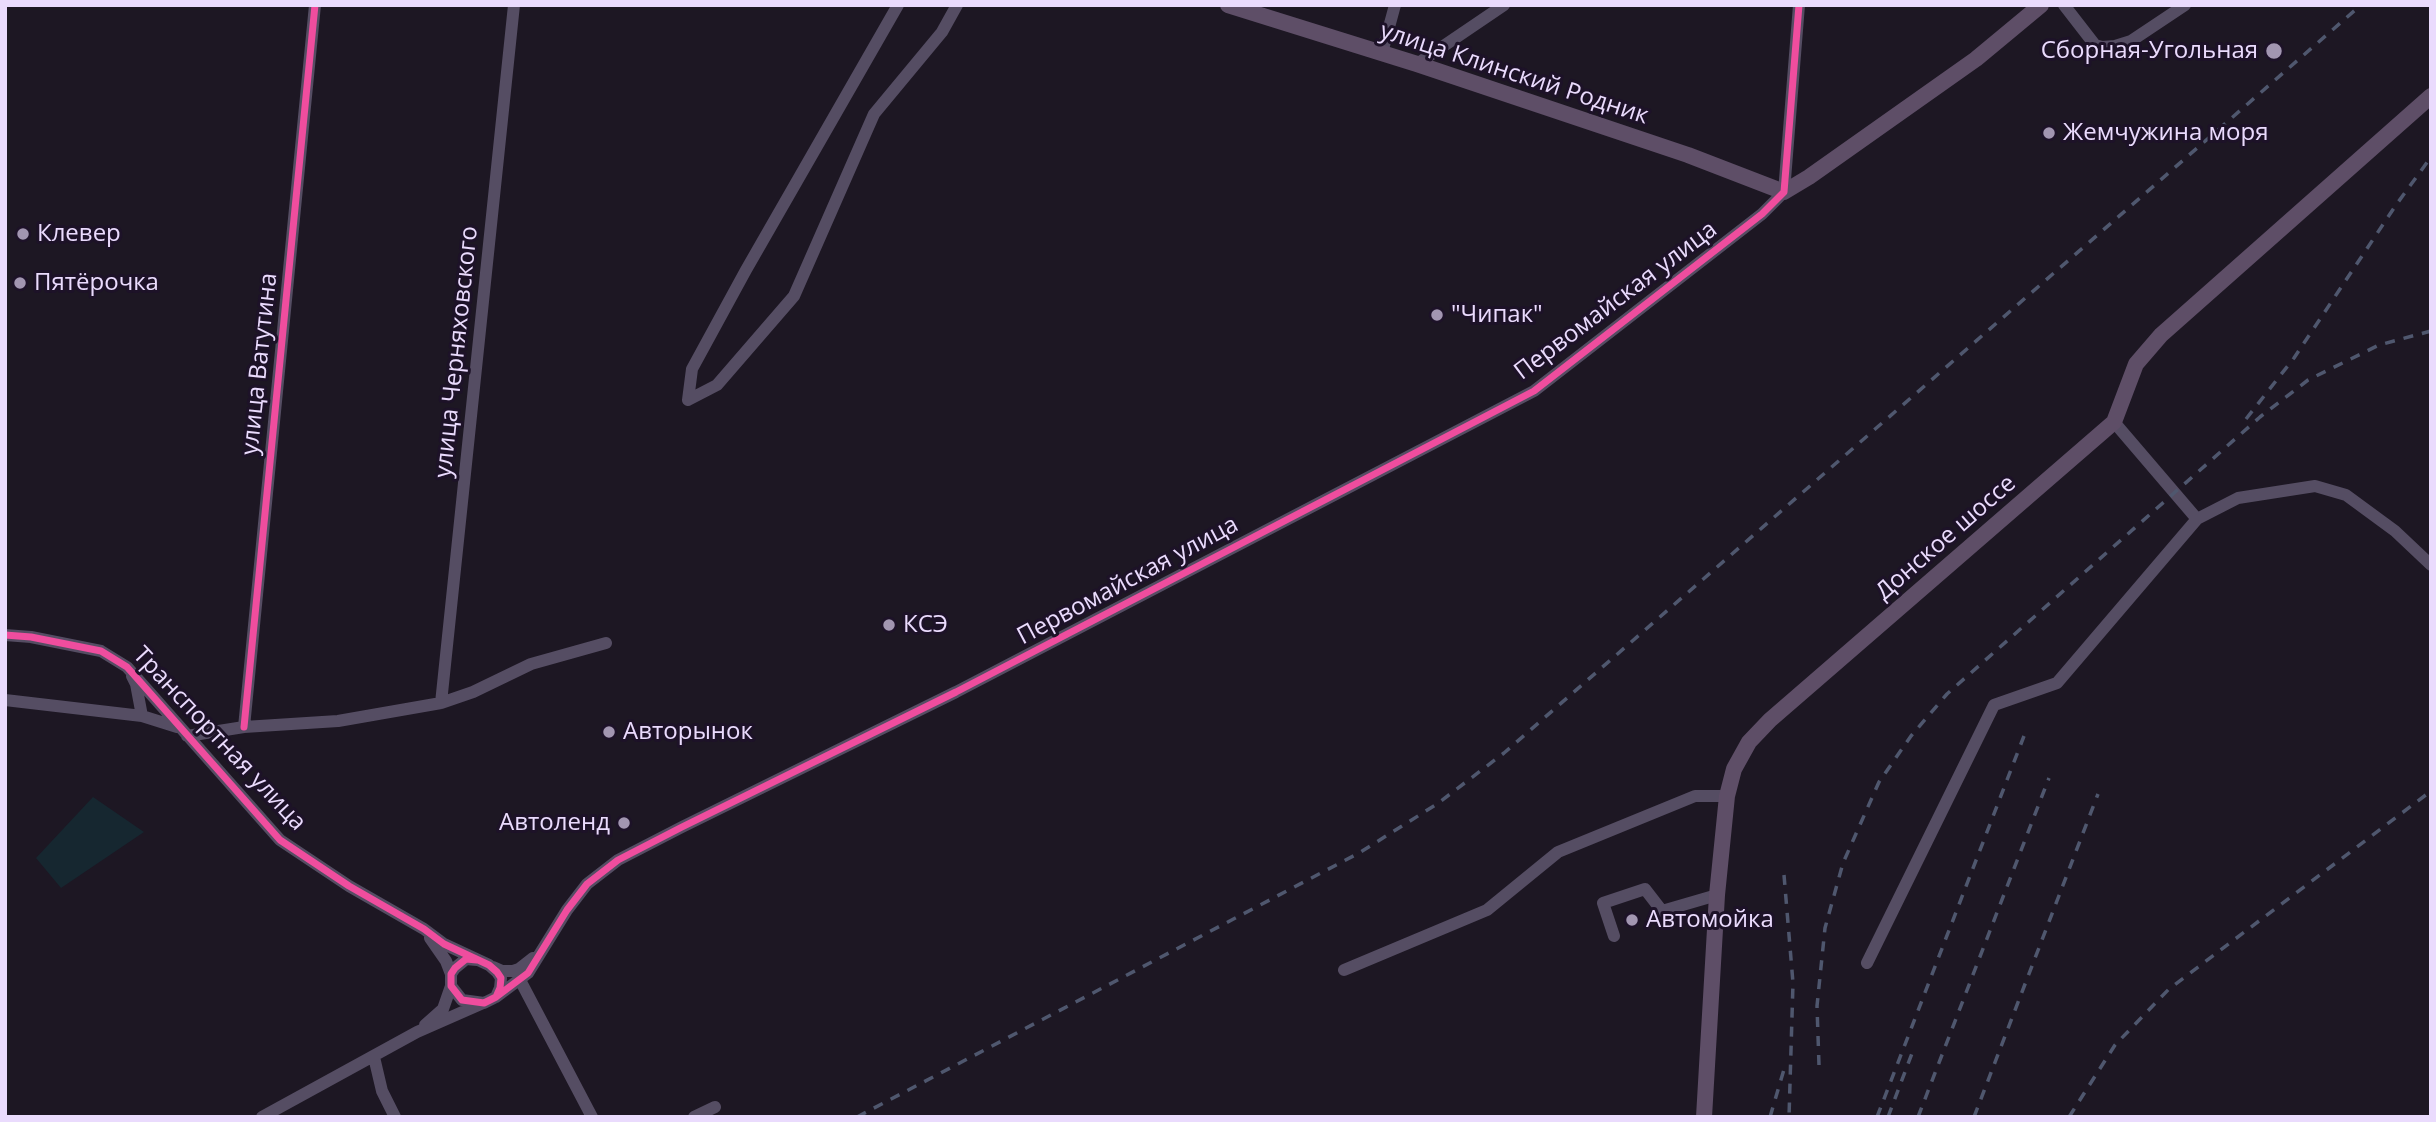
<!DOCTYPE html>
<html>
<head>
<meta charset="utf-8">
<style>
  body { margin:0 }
  #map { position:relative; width:2436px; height:1122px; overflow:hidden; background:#1d1723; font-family:"Open Sans",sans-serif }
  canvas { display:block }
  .frame { position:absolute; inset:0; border:7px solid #eadbfd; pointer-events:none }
</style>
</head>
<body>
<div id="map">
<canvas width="2436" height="1122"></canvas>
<div class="frame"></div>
</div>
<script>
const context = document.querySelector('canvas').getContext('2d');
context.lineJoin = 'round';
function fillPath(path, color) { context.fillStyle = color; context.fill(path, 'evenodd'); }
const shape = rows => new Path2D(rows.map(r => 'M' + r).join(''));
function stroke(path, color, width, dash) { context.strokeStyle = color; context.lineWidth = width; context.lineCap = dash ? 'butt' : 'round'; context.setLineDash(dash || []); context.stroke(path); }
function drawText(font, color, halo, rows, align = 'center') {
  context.font = font + ' "Open Sans",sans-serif'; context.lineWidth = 6; context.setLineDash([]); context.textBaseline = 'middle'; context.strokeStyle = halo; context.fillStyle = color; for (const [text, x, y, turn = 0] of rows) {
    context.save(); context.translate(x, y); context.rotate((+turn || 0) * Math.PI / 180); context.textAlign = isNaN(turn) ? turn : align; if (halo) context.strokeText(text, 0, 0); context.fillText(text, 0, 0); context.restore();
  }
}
fillPath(shape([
  [93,797,144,832,61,888,36,858]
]), '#162730');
stroke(shape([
  [2064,5,2095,45,2102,47,2115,46,2131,41,2185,5],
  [1382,53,1395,5],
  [1417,64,1504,5],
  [688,400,717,385,794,296,874,114,942,32,957,5],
  [688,400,692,369,746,270,898,5],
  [2114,422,2197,519,2238,498,2315,486,2346,495,2395,531,2431,565],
  [5,635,31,637,101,651,127,667,280,840,349,886,424,929,444,944,489,965,497,972,501,978,500,988,496,997,484,1003,462,1000,451,986,451,974,455,968,466,959,477,960],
  [132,676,136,684,142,716],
  [5,700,142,716,177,727],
  [441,703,514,5],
  [244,727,315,5],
  [187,736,244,727,338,721,441,703,473,692,531,664,606,643],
  [1614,936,1603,903,1645,889,1662,911,1717,895],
  [430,938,446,961,451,974],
  [1867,963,1994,705,2057,683,2197,519],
  [493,967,502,971,513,971,519,969,533,958],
  [1344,970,1487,910,1558,852,1695,796,1727,796],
  [520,980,592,1117],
  [496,997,528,973,567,910,587,884,618,860,682,827,956,692,1534,391,1762,214,1784,192,1799,5],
  [425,1025,443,1009,451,986],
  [374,1057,382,1091,395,1117],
  [262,1117,417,1032,483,1003],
  [694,1117,715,1107]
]), '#554d63', 12);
stroke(shape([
  [1228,5,1417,64,1688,155,1784,192,1809,177,1976,59,2041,5],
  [1704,1117,1717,895,1727,796,1734,769,1749,742,1770,720,2114,422,2136,364,2161,335,2431,96]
]), '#5e4e67', 16);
stroke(shape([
  [2246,419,2294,358,2396,205,2431,157],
  [1784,875,1793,983,1789,1117],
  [1819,1065,1817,1006,1825,928,1843,863,1879,782,1911,736,1947,694,2260,417,2308,380,2379,345,2431,331],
  [857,1117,1359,853,1437,804,1504,753,2361,5],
  [1770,1117,1785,1066],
  [1877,1117,2024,736],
  [1888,1117,1914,1048],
  [1918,1117,2049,778],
  [1974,1117,2098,794],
  [2069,1117,2115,1045,2169,989,2431,791]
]), '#4f576e', 3.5, [10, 9]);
stroke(shape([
  [5,635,31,637,101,651,127,667,280,840,349,886,424,929,444,944,489,965,497,972,501,978,500,988,496,997,484,1003,462,1000,451,986,451,974,455,968,466,959,477,960],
  [244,727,315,5],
  [496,997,528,973,567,910,587,884,618,860,682,827,956,692,1534,391,1762,214,1784,192,1799,5]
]), '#ef4d9e', 7);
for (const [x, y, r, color] of [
  [2274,51,9,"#a296b1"],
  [2049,133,7,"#a296b1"],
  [23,234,7,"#a296b1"],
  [20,283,7,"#a296b1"],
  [1437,315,7,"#a296b1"],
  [889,625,7,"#a296b1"],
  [609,732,7,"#a296b1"],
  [624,823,7,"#a296b1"],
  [1632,920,7,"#a296b1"]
]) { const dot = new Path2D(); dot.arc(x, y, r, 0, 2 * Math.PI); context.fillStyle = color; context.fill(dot); stroke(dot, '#1d1228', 2.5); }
drawText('24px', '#eadbfd', '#1d1228', [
  ["Сборная-Угольная",2258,51,"right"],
  ["Жемчужина моря",2063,133],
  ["Клевер",37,234],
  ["Пятёрочка",34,283],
  ["\"Чипак\"",1451,315],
  ["КСЭ",903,625],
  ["Авторынок",623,732],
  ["Автоленд",610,823,"right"],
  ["Автомойка",1646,920]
], 'left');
drawText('24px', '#eadbfd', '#1d1228', [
  ["улица Клинский Родник",1514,74,18],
  ["Первомайская улица",1616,301,-37],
  ["улица Черняховского",457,352,-84],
  ["улица Ватутина",260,364,-84],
  ["Донское шоссе",1946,538,-41],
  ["Первомайская улица",1128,581,-28],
  ["Транспортная улица",219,739,47]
]);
</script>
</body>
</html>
